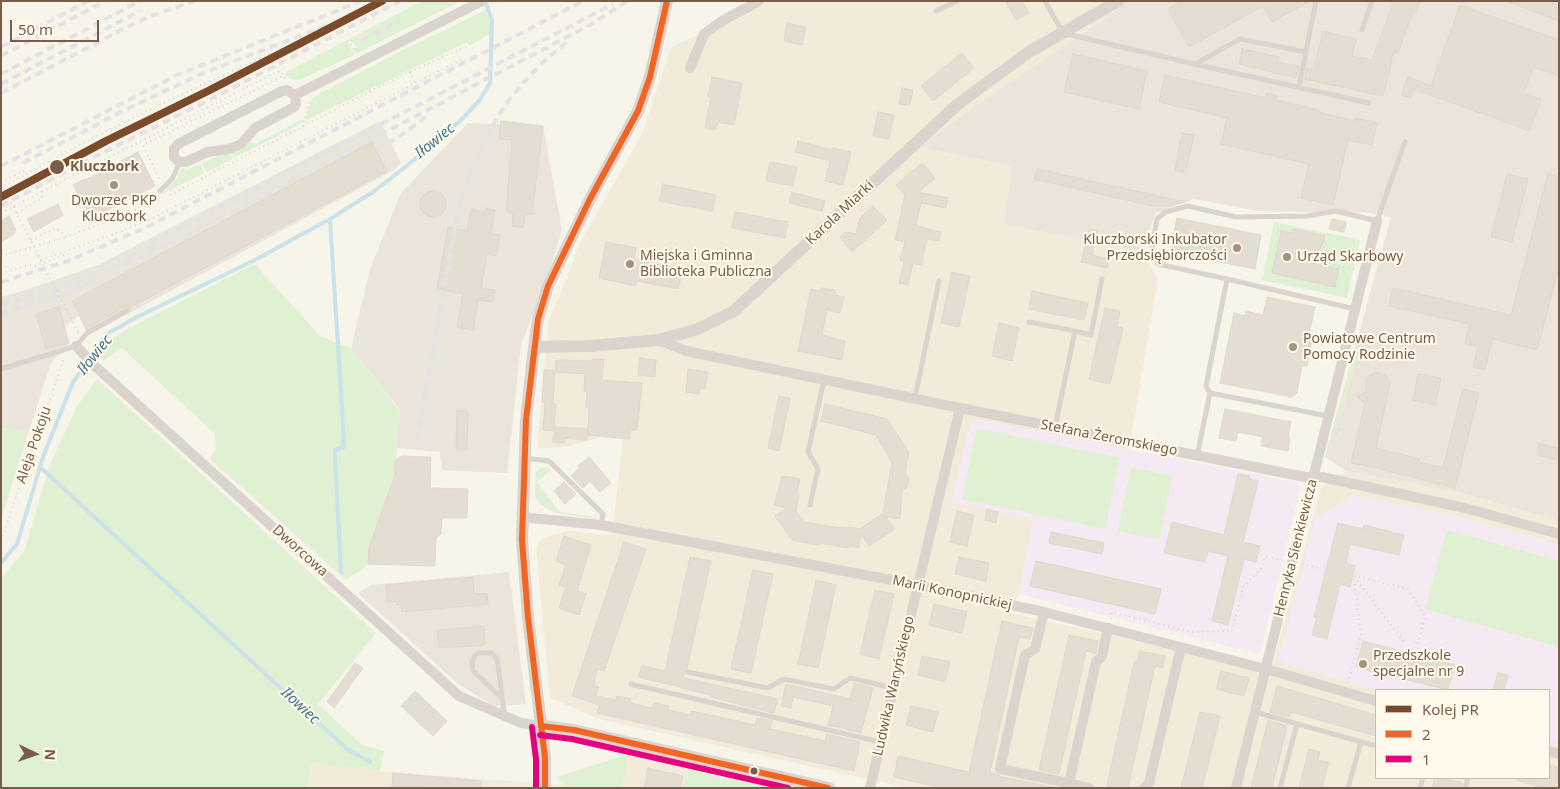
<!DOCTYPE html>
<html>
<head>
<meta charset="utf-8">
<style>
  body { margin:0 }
  #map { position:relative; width:1560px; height:789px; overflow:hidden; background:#f7f4ea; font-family:"Noto Sans",sans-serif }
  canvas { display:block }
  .frame { position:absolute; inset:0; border:2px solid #785e48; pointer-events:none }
  .legend { position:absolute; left:1375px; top:689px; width:175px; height:90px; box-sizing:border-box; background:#fffaeb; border:1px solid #c9bcaa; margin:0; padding:6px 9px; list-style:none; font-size:15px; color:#785e48 }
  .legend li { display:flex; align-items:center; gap:10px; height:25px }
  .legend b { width:25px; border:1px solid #c9bcaa }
  .north { position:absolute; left:10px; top:729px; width:50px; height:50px; -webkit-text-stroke:4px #fffaeb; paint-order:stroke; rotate:93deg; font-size:14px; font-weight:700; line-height:20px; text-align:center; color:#785e48 }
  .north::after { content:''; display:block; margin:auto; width:18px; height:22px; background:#785e48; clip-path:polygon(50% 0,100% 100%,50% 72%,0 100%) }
  .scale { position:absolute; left:10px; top:20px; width:89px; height:22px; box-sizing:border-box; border:2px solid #785e48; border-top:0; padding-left:6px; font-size:15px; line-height:18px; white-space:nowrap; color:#785e48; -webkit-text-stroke:4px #fffaeb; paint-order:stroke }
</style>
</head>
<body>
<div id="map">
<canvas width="1560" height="789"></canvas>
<div class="frame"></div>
<ul class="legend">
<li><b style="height:6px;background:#7a4b2a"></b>Kolej PR</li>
<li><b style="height:6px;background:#f26522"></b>2</li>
<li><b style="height:6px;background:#e5007d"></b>1</li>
</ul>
<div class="north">N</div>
<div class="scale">50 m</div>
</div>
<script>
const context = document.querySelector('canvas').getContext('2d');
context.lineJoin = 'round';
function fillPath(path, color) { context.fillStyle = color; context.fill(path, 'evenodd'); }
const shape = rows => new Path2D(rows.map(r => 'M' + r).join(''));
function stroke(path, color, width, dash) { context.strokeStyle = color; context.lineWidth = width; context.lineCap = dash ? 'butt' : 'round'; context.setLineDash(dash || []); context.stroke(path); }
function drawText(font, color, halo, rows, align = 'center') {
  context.font = font + ' "Noto Sans",sans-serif'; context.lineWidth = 4; context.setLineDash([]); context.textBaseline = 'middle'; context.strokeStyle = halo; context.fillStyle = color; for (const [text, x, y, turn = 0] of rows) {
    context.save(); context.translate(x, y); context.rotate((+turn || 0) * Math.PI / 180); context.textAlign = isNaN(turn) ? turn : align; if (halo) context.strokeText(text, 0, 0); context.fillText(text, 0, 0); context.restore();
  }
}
fillPath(shape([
  [767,1,1116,1,1121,9,982,101,921,147,1012,166,1004,224,1141,251,1158,279,1129,450,976,419,1034,519,1019,594,1010,613,1271,671,1321,488,1346,471,1458,492,1559,521,1559,788,908,788,599,719,550,698,536,548,542,538,567,531,612,535,623,439,602,437,568,446,537,449,549,318,562,291,579,245,642,134,671,48],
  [1376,690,1549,690,1549,778,1376,778],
  [629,754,687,767,682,788,622,788],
  [311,763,380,771,563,785,565,788,309,788]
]), '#f3ebda');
fillPath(shape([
  [1116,1,1559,1,1559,521,1458,492,1346,471,1325,457,1391,217,1370,213,1258,211,1194,199,1156,213,1141,251,1004,224,1012,166,920,147,982,101,1120,9],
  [380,121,401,163,394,170,89,335,79,316,64,327,69,343,51,363,29,431,1,428,1,297,29,289,98,265],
  [501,121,543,126,562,230,550,269,521,345,507,473,442,470,440,452,396,448,400,410,351,348,370,269,401,193,468,123,500,124],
  [509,572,526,704,494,706,458,684,358,593,371,585]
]), '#ebe4da');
fillPath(shape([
  [976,419,1298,483,1300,489,1260,654,1019,594,1034,519,951,502,970,423],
  [1352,495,1463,518,1559,544,1559,744,1549,741,1549,690,1376,690,1283,663,1279,658,1314,520]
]), '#f5e9f3');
fillPath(shape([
  [422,1,461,1,356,54,353,49,356,47,353,42,351,43,349,39],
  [486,10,491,25,491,33,469,46,467,42,305,121,312,98,395,54],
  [347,40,354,55,299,80,290,79,284,73],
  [303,119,302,123,234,158,232,152,250,142,255,144],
  [229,153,232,159,207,172,202,163,222,154],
  [200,164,204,173,162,194,177,179,181,169,184,168,186,170],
  [1274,222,1360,240,1347,298,1262,280],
  [255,264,320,336,351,348,400,411,395,475,369,546,368,564,346,580,210,459,216,448,215,434,122,348,103,361,98,356,112,339,135,325],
  [1358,339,1361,340,1361,342,1342,415,1339,418,1337,416],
  [97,379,376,633,318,704,362,745,384,751,380,771,311,763,308,788,1,788,1,578,24,552,49,467,77,406],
  [1,428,29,431,1,519],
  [977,428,1120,458,1105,529,962,499],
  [542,467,549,468,551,470,537,482,560,512,595,517,596,513,596,519,553,512,539,503,535,496,536,471],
  [1131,467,1172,476,1159,540,1118,531],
  [1447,530,1559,561,1559,647,1425,609],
  [629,754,622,788,565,788,557,777],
  [687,767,776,788,682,788]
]), '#e0f0d3');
stroke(shape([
  [330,219,344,441,344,447,335,450,335,458,341,572],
  [40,467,346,748,370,762],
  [1,563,17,544,43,457,73,382,107,334,135,318,255,260,330,219,373,192,409,164,460,121,479,101,490,83,492,20,485,1]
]), '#cae2e9', 4);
const building = shape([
  [1005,1,1022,1,1029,13,1016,20,1005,1],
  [1182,1,1310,1,1272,22,1263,6,1189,47,1168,9,1182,1],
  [1394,1,1420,1,1416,13,1413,12,1398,53,1394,51,1383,96,1305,79,1307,68,1314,70,1323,31,1356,39,1352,56,1372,60,1394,1],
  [1509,1,1559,1,1559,21,1509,2,1509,1],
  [1460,5,1559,40,1559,76,1533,67,1524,93,1541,99,1530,131,1414,89,1411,98,1401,95,1408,77,1431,86,1460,5],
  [787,23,806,27,802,45,784,41,787,23],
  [1242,49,1279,57,1278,62,1299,66,1296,78,1239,64,1242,49],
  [962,53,974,68,933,101,921,86,962,53],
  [1073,54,1147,71,1139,109,1064,92,1073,54],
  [1165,75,1266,98,1267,93,1277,95,1276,100,1319,110,1319,112,1355,121,1356,118,1377,123,1372,145,1348,140,1333,205,1301,198,1309,164,1221,144,1227,118,1159,102,1165,75],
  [712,77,742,83,734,125,718,122,716,130,705,128,711,97,708,97,712,77],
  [902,88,913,90,910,105,899,104,902,88],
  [878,112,894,115,889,139,873,136,878,112],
  [501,121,543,126,533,206,534,206,534,215,525,214,523,228,512,226,513,213,506,212,512,140,499,139,501,121],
  [1182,133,1194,135,1187,167,1185,167,1184,172,1175,170,1182,133],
  [798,141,833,150,833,148,851,152,843,185,825,181,830,161,795,152,798,141],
  [372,142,387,171,131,307,126,306,86,329,72,301,372,142],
  [138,152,155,186,91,218,73,185,84,179,85,180,138,152],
  [770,162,797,167,793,186,766,181,770,162],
  [922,163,935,178,919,192,948,198,946,208,921,203,916,226,941,232,939,241,927,239,921,265,913,263,908,285,899,283,904,261,900,260,905,242,895,240,905,195,896,185,922,163],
  [1037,169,1185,202,1170,206,1153,206,1074,188,1034,179,1037,169],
  [1507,174,1528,179,1512,242,1491,237,1507,174],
  [1548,174,1559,177,1559,267,1537,350,1492,339,1485,370,1473,367,1478,347,1465,344,1470,324,1389,306,1393,288,1511,315,1548,174],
  [663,184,716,195,713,211,659,201,663,184],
  '420 204a13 13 0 1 1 26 0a13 13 0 1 1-26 0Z',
  [792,192,825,201,822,211,789,203,792,192],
  [58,204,63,215,34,232,27,219,58,204],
  [873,206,887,220,852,252,840,237,845,232,856,234,860,218,873,206],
  [486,208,495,210,491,234,500,235,496,256,487,254,481,288,495,290,493,302,478,300,473,330,457,327,463,294,437,289,448,227,467,231,471,209,485,212,486,208],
  [735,212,788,222,785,238,732,228,735,212],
  [9,216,16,230,13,232,14,234,1,242,1,221,9,216],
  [1177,218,1261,235,1255,269,1170,252,1177,218],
  [1332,219,1346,222,1344,232,1329,229,1332,219],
  [1089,229,1097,231,1092,255,1109,259,1107,268,1081,262,1089,229],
  [1293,229,1325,236,1320,249,1311,263,1339,269,1335,287,1272,273,1281,231,1292,233,1293,229],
  [606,242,636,248,634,259,683,269,678,289,637,281,635,286,599,278,606,242],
  [952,272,970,276,959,327,941,323,952,272],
  [821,288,835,290,835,295,844,297,840,313,827,310,822,335,845,341,842,360,798,351,811,289,820,291,821,288],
  [1032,291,1088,303,1084,320,1029,309,1032,291],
  [1267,297,1315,307,1309,334,1313,334,1307,366,1302,366,1297,393,1292,397,1220,383,1234,313,1245,316,1246,311,1263,315,1267,297],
  [59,307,69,343,46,349,36,314,59,307],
  [1105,308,1120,311,1117,327,1123,328,1110,384,1089,379,1105,308],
  [999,323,1019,328,1012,361,992,356,999,323],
  [640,358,656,360,655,377,638,375,640,358],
  [593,359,604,359,602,380,642,383,637,430,630,430,630,439,588,435,589,408,586,407,587,391,584,391,585,374,555,372,553,403,551,403,556,404,554,431,543,430,545,403,542,402,544,370,555,371,556,360,592,361,593,359],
  [688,369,708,372,705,389,700,388,699,394,686,392,688,369],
  [1377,372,1386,376,1390,384,1376,448,1420,459,1419,462,1443,468,1463,389,1479,393,1455,488,1372,467,1351,463,1365,403,1357,397,1366,392,1366,382,1369,376,1377,372],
  [1418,374,1441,378,1435,405,1413,400,1418,374],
  [779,396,790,398,779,451,768,448,779,396],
  [825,404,887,419,909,452,905,473,909,478,907,487,902,491,900,519,886,517,895,529,869,546,861,533,859,548,849,546,849,548,819,543,819,545,792,540,775,516,787,508,774,505,782,476,800,479,797,494,799,494,796,511,804,522,841,528,841,527,848,528,849,527,860,529,883,513,892,462,876,435,821,421,825,404],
  [1225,409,1291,422,1288,438,1290,438,1288,451,1261,446,1263,437,1238,432,1236,441,1219,438,1225,409],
  [457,411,468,411,467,450,456,449,457,411],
  [555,427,588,429,587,440,565,438,565,443,553,442,555,427],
  [1539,444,1559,448,1559,460,1537,455,1539,444],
  [402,456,431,457,430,488,468,489,467,518,442,518,441,534,436,538,435,566,368,564,369,547,395,475,395,461,402,456],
  [589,457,611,483,600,492,590,481,583,488,571,476,579,468,578,466,589,457],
  [1238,474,1250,476,1249,479,1258,481,1243,542,1260,546,1256,562,1244,559,1228,625,1212,621,1228,556,1208,551,1205,562,1164,553,1172,522,1224,535,1238,474],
  [564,482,576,494,565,504,554,491,564,482],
  [987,509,998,512,996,523,985,520,987,509],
  [957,511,974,515,967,546,950,542,957,511],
  [1338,523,1363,529,1364,525,1404,535,1399,555,1350,544,1346,563,1355,566,1350,587,1340,584,1327,639,1312,635,1317,617,1314,617,1338,523],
  [1051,532,1104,543,1102,554,1049,543,1051,532],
  [564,536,591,545,577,591,586,594,579,615,559,608,566,587,559,585,566,565,556,561,564,536],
  [624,542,646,549,604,671,597,669,594,686,599,687,596,696,616,700,617,696,623,697,631,699,630,703,652,708,654,703,669,706,668,710,691,715,692,711,755,725,757,718,772,721,770,729,825,741,826,734,860,742,854,771,597,713,599,705,572,696,624,542],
  [690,557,711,561,687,668,683,671,684,678,778,699,774,713,711,697,711,695,681,688,681,687,638,677,642,666,665,671,690,557],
  [959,557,989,563,986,581,955,574,959,557],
  [1036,561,1161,589,1155,614,1030,586,1036,561],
  [753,570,773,574,751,673,731,669,753,570],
  [473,577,474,594,487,593,488,604,402,612,401,604,397,605,396,601,387,602,386,585,473,577],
  [816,580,836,585,818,668,798,664,816,580],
  [875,590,894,594,879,659,860,654,875,590],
  [934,604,967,612,962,633,929,625,934,604],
  [1002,621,1033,628,1030,639,1019,637,990,772,999,776,1056,788,942,788,894,777,898,756,969,772,1002,621],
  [484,626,485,645,439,648,437,630,484,626],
  [1069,635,1098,641,1096,653,1086,651,1059,774,1039,770,1069,635],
  [1363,641,1455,665,1448,690,1356,667,1363,641],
  [1140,651,1165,656,1163,668,1155,666,1128,788,1117,788,1107,786,1134,662,1137,662,1140,651],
  [922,656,950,662,945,682,918,675,922,656],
  [355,663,363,668,334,708,327,702,355,663],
  [1221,671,1249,678,1244,696,1216,689,1221,671],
  [1498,673,1508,675,1504,690,1493,690,1498,673],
  [854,683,873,688,861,733,828,725,833,706,793,697,791,708,781,706,786,684,850,699,854,683],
  [1277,686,1376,715,1376,736,1291,712,1289,717,1270,712,1277,686],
  [415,691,447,721,433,736,401,706,415,691],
  [911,706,938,712,933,732,906,725,911,706],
  [1200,712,1220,716,1208,766,1202,788,1181,788,1200,712],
  [1268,720,1287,726,1272,788,1251,788,1268,720],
  [1309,749,1320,752,1318,760,1329,762,1322,788,1299,788,1309,749],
  [1549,765,1559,768,1559,788,1543,788,1517,780,1518,778,1549,778,1549,765],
  [648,768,683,776,680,788,644,788,648,768],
  [393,773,481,781,481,788,392,787,393,773],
  [1435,778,1442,778,1462,783,1461,788,1432,788,1435,778]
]);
fillPath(building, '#e4ddd1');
stroke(building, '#e0d7cc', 1);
stroke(shape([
  [492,4,498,1],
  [348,40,355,53],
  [410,72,415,83],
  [302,127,310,100],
  [159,178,143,145,281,77,284,76,286,79],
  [1,182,23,171,27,173],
  [170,195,392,80,467,46],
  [1,213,43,191],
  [17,213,41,199,43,191,275,73,281,71,284,76],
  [31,240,55,228,67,237,159,200],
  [1,256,66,237],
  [1304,259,1354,269],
  [41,260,111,235,149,220,464,58],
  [1321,263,1325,242],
  [1,273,30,265,35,266,68,254,70,250],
  [78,332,3,187,83,143,157,106,269,54,278,72],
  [1358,346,1364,348],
  [1336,434,1340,428],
  [1,541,64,358],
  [1302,564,1319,568],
  [1354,576,1408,589,1425,616,1417,646],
  [1111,619,1112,612,1191,632,1232,631,1243,587,1262,568,1265,557,1282,560],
  [1348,683,1361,635,1354,576,1404,642],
  [1401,690,1401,689,1409,690]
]), '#dad4cd', 2, [1, 4]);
stroke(shape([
  [1045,1,1063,33,1194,64,1369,103],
  [936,11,957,1],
  [1362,30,1372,1],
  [1195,64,1240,39,1306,52],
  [1299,87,1316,1],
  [160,191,172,179,180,162],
  [1227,279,1355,309],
  [1029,322,1075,331],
  [1,369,76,346,87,333,128,310],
  [1210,393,1328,416],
  [915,398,939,281],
  [1055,427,1075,331,1091,335,1102,279],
  [1197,456,1210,393,1206,386,1227,279,1158,264,1152,247,1157,219,1165,212,1188,206,1236,217,1307,216,1336,211,1377,221,1405,141],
  [524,458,549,461,603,514,601,525],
  [810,505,818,469,808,452,824,380],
  [687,672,768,688,784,679,834,689,850,678,893,688],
  [631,684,880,742],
  [1255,712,1376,746],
  [502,715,504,711,497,659,492,653,478,653,475,655,472,661,473,671,502,698],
  [1280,788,1297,724],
  [1348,788,1361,742],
  [1420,788,1423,778],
  [1465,788,1468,778]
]), '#dbd3cd', 5);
stroke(shape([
  [690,68,704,34,722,21,759,1],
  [287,90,295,95,296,104,294,107,255,128,241,144,229,149,207,152,186,162,179,162,174,157,174,149,178,144,282,91,287,90],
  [295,95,482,1],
  [659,340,686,351,960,408,1305,477,1322,477,1465,508,1559,534],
  [76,346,95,366,459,696,521,723,541,726],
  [522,517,601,525,918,585,1044,612,1266,669,1376,701],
  [1044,612,1035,649,1025,655,1000,769,1069,783,1096,662,1102,656,1108,628],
  [1549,751,1559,754],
  [1069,783,1089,788],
  [870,788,960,408],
  [1144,788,1149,783,1181,647],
  [1236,788,1377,221]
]), '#dbd3cd', 10);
stroke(shape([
  [534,347,590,346,659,340,698,329,734,311,958,104,1029,52,1118,1],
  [541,726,574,730,829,788],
  [545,788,545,758,528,617,522,540,526,420,534,347,538,319,548,286,590,199,638,111,650,77,667,1]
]), '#dbd3cd', 12);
stroke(shape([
  [362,40,400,21],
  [1,47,88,1],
  [1,56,105,1],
  [1,74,140,1],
  [1,84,140,11],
  [1,93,123,29,148,17,194,1],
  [376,150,403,134,427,116],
  [23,163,127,109,201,74,331,24,380,2],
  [1,166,175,76,361,1],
  [1,206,92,158,211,99,400,1],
  [150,244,613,4],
  [1,282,65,262,145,228,583,1],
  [1,304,40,294,71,284,141,257,187,236,588,26,628,1],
  [1,314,65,294,98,280],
  [417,440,458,212,470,172,493,125,505,105,523,83,543,62,567,42]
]), '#e5e1e5', 4, [8, 5]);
stroke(shape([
  [541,726,574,730,828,788],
  [545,788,545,758,528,617,522,540,526,420,538,319,548,286,590,199,638,111,650,77,667,1]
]), '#f26522', 6);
stroke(shape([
  [532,727,536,759,536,788],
  [540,735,572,739,788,788]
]), '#e5007d', 6);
stroke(shape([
  [1,197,106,141,208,91,382,1]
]), '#7a4b2a', 8);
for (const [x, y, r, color] of [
  [57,167,8,"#785e48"],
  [114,185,5,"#a49281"],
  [1237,248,5,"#a49281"],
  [1287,257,5,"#a49281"],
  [630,264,5,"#a49281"],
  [1293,347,5,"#a49281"],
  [1363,664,5,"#a49281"],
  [754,771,4.5,"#785e48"]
]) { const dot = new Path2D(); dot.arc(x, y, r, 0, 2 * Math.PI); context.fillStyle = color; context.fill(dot); stroke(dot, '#fffaeb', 2); }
drawText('bold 14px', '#785e48', '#fffaeb', [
  ["Kluczbork",70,167]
], 'left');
drawText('14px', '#785e48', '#fffaeb', [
  ["Dworzec PKP",114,201,"center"],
  ["Kluczbork",114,217,"center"],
  ["Kluczborski Inkubator",1227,240,"right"],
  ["Przedsiębiorczości",1227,256,"right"],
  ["Miejska i Gminna",640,256],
  ["Biblioteka Publiczna",640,272],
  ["Urząd Skarbowy",1297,257],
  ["Powiatowe Centrum",1303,339],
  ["Pomocy Rodzinie",1303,355],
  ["Przedszkole",1373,656],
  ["specjalne nr 9",1373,672]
], 'left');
drawText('14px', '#785e48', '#fffaeb', [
  ["Karola Miarki",840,213,-43],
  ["Stefana Żeromskiego",1109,438,11],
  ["Aleja Pokoju",34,445,-71],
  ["Henryka Sienkiewicza",1296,548,-76],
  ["Dworcowa",300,551,42],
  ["Marii Konopnickiej",952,593,12],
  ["Ludwika Waryńskiego",894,686,-77]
]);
drawText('italic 15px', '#40778c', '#fffaeb', [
  ["Iłowiec",435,141,-39],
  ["Iłowiec",95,355,-51],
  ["Iłowiec",300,706,43]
]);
</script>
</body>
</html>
